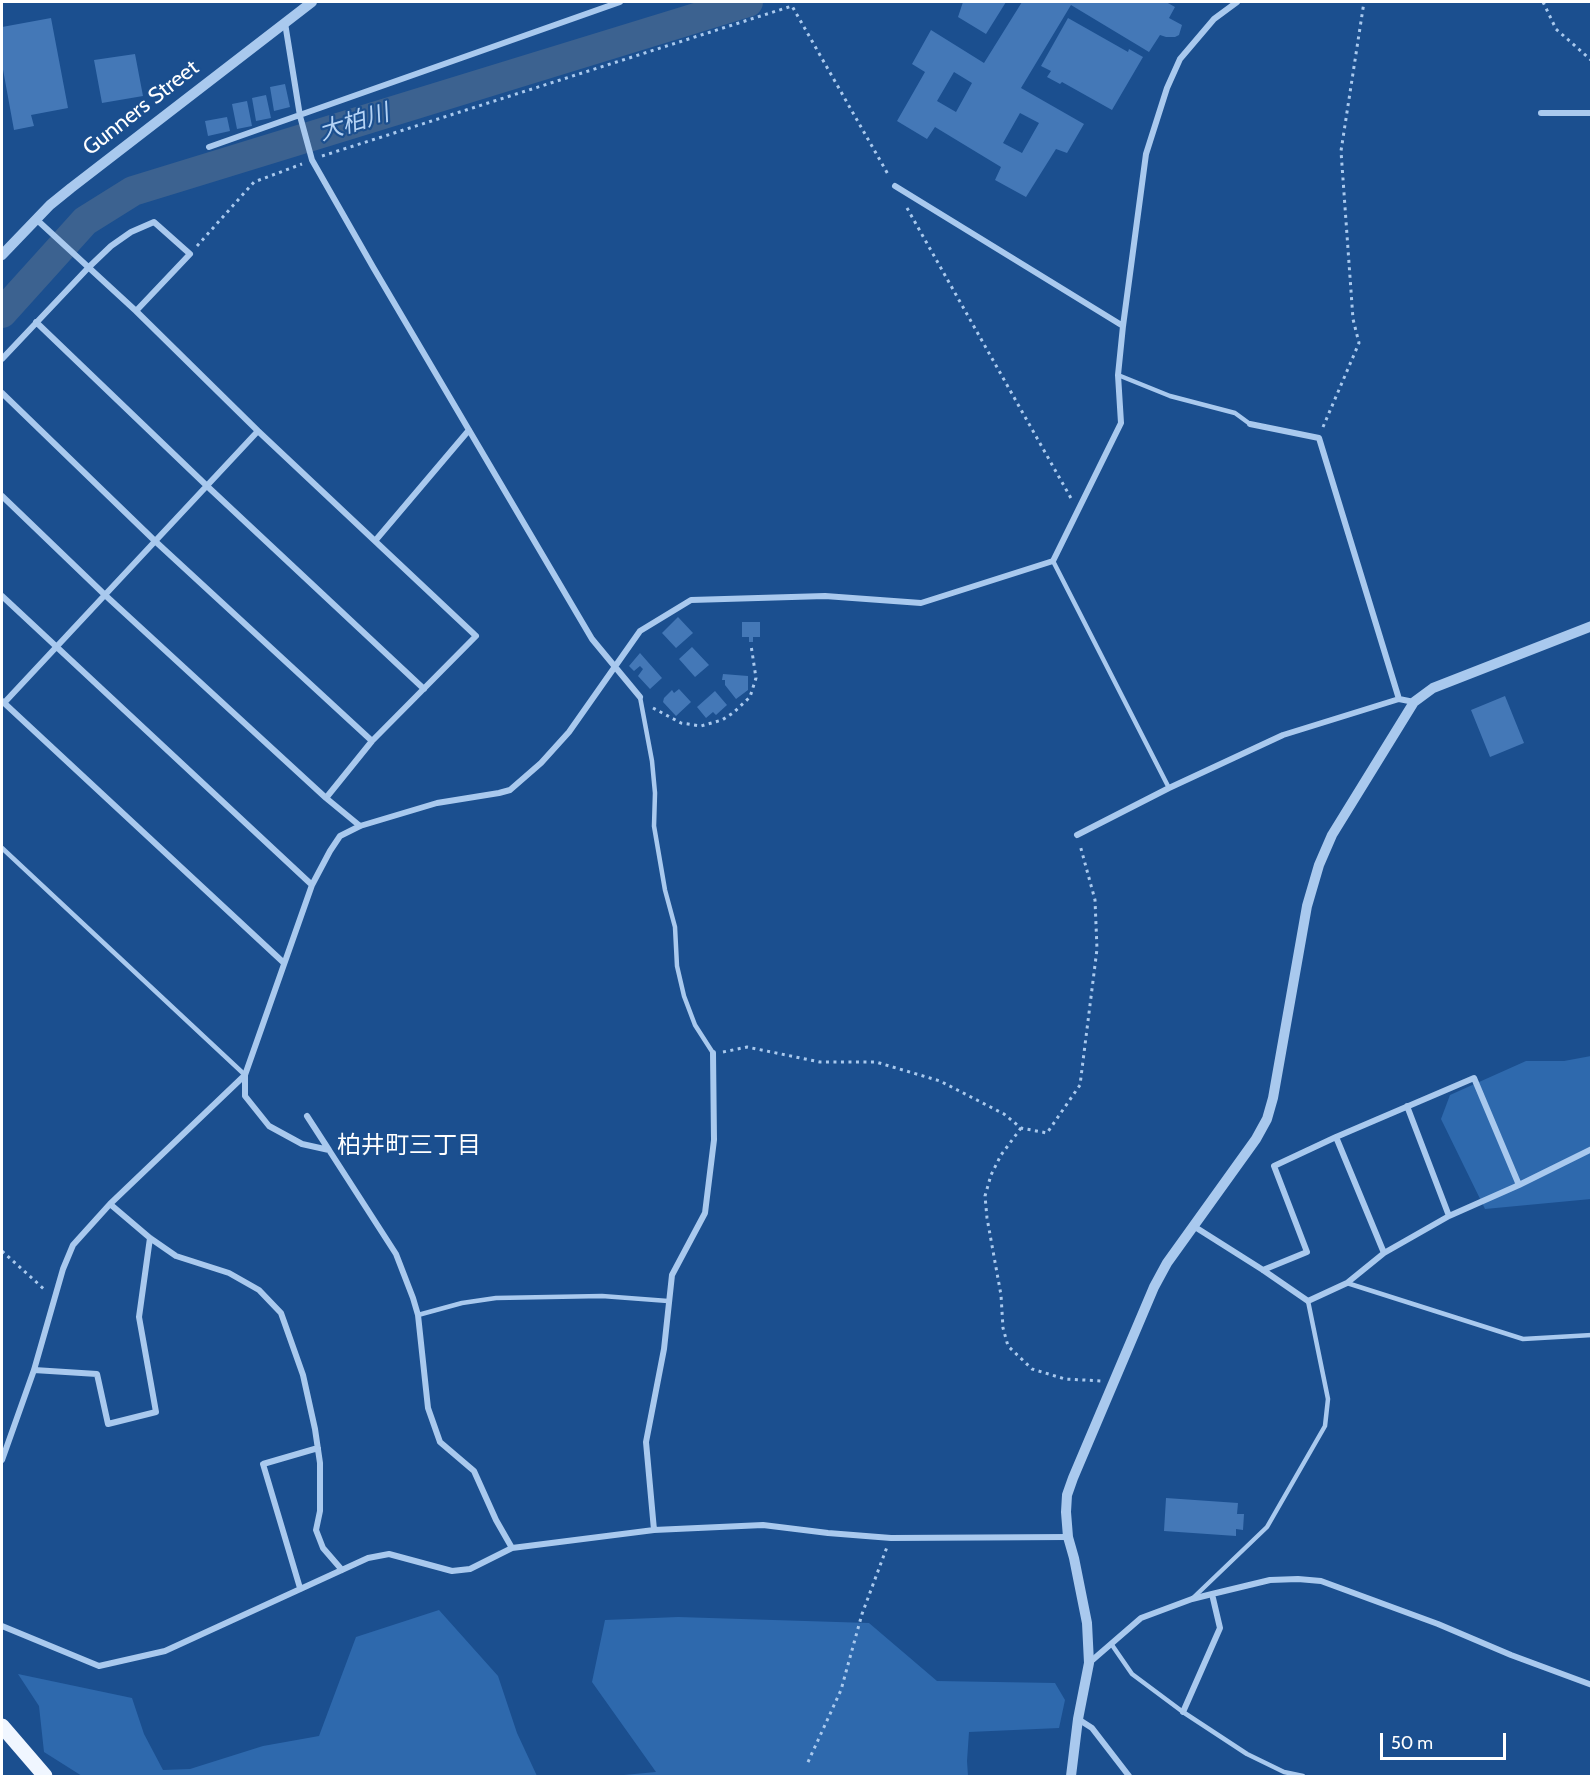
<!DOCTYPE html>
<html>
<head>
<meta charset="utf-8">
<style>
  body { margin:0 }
  #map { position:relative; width:1593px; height:1778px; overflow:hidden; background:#1b4f8f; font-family:Cabin,sans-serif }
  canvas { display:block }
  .frame { position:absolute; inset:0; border:3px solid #fff; pointer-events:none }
  .scale { position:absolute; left:1380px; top:1733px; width:126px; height:27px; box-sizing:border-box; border:3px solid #fff; border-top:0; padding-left:8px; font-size:18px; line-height:21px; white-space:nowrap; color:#fff; -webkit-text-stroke:4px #1b4f8f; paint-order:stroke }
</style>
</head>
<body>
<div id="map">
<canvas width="1593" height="1778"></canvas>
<div class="frame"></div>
<div class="scale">50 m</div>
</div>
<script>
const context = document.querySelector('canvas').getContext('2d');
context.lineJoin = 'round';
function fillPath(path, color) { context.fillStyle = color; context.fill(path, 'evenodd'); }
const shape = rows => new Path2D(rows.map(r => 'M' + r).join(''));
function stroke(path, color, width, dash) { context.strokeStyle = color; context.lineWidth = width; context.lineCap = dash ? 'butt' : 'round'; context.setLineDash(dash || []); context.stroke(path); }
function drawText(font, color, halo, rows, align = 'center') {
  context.font = font + ' Cabin,"Noto Sans JP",sans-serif'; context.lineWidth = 4.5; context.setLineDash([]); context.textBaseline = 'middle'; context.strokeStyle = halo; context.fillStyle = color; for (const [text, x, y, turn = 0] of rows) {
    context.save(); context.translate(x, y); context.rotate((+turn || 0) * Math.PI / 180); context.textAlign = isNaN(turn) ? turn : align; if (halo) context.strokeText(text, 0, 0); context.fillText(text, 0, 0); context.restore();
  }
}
fillPath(shape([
  [1591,1056,1591,1199,1485,1209,1441,1119,1450,1095,1526,1061,1564,1061],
  [439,1610,498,1676,517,1733,537,1776,82,1776,44,1752,39,1706,18,1674,132,1698,144,1734,163,1770,190,1769,263,1746,319,1736,356,1637],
  [678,1617,869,1623,937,1681,1055,1683,1065,1700,1059,1728,969,1732,967,1761,968,1776,613,1776,656,1772,592,1682,605,1620]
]), '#2e69ad');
stroke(shape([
  [2,313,85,221,133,191,748,2]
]), '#3c6290', 30);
fillPath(shape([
  [963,2,1006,2,986,34,958,17],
  [1022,2,1166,2,1175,7,1169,18,1182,25,1179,35,1175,37,1166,37,1160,35,1149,52,1071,5,1021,88,1084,124,1067,153,1056,149,1026,197,995,180,1001,167,935,127,927,139,897,121,925,72,912,64,931,30,984,63],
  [954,72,972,83,956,112,937,101],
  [1020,113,1039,123,1022,153,1003,143],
  [51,18,68,108,31,115,34,126,14,130,2,64,2,27],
  [1068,18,1128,52,1129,49,1143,57,1112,110,1062,82,1060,84,1047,77,1051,71,1041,66],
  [135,54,143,96,102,103,94,60],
  [285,84,290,107,274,111,270,87],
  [266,95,271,118,256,121,252,98],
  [247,101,252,126,237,129,232,104],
  [227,117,230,131,208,136,205,121],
  [678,617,693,633,676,648,662,633],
  [742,622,760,622,760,637,753,637,753,642,749,642,749,637,742,637],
  [692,647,709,665,695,677,679,659],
  [640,653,662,678,650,689,638,676,643,669,640,666,634,671,629,666],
  [723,674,748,676,748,690,736,699,725,685,725,680,722,680],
  [679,689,691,702,676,716,663,702,664,698,672,690,674,693],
  [715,691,727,705,716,715,713,712,706,718,697,707],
  [1505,696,1524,743,1490,757,1471,710],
  [1166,1498,1238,1503,1237,1514,1244,1514,1243,1530,1236,1529,1236,1536,1164,1531]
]), '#4478b7');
stroke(shape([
  [1543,2,1556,29,1592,61],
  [322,156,792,6,889,176],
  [907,208,1072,500],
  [197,246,254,182,302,164],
  [1323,427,1359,343,1353,319,1341,151,1364,2],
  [653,708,681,723,701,726,722,720,733,713,750,697,756,678,751,645],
  [723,1052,747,1047,820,1062,876,1062,940,1081,1004,1114,1021,1128,1047,1133,1080,1085,1097,949,1095,900,1080,845],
  [1021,1128,1001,1155,991,1175,985,1196,987,1218,1001,1295,1003,1328,1008,1346,1032,1369,1065,1379,1102,1381],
  [2,1251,45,1290],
  [808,1762,841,1690,862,1614,887,1547]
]), '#a9c9ee', 3, [3, 4.5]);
stroke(shape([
  [1118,375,1170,396,1235,413,1250,424],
  [1053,561,1169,788],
  [640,697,652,761,655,793,654,826,665,890,675,927,677,966,684,996,695,1025,713,1053],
  [2,848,245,1075],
  [1347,1283,1523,1339,1592,1335],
  [418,1315,462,1303,496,1298,602,1296,668,1301],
  [1194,1597,1267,1527,1325,1426,1328,1399,1308,1301],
  [1112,1645,1132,1674,1183,1712,1247,1754,1284,1772,1303,1776]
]), '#a9c9ee', 4.5);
stroke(shape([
  [285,23,300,116,312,160,373,267,592,639,640,697],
  [1541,113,1592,113],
  [209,147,620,2],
  [895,186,1123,326],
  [36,219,136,311,258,431,476,636,372,741,326,798],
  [36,322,207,486,424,689],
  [2,359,89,267,111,246,131,232,154,222,190,254,136,311],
  [2,393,155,541,372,741],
  [1250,424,1319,438,1399,699],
  [2,496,105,595,326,798,360,826],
  [375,541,469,430],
  [2,596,312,885],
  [2,701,284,963],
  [4,703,258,431],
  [1077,835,1169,788,1283,735,1399,699,1414,702],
  [245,1075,245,1096,269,1126,302,1144,329,1150,396,1254,413,1298,418,1315,428,1408,440,1442,474,1471,496,1520,512,1548,654,1530,763,1525,828,1533,891,1538,1068,1537],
  [1407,1106,1449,1216],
  [307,1116,329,1150],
  [1336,1137,1384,1253],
  [110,1204,150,1238,176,1256,229,1273,259,1290,281,1313,303,1375,315,1429,320,1463,320,1511,316,1530,323,1548,342,1570],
  [1195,1227,1263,1270,1308,1301,1347,1283,1384,1253,1449,1216,1519,1185,1592,1149],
  [1263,1270,1307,1252,1274,1166,1336,1137,1474,1078,1519,1185],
  [34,1370,97,1374,108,1424,156,1412,139,1317,150,1238],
  [2,1460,34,1370,63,1269,73,1245,110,1204,245,1075,312,885,330,851,340,836,360,826,437,803,499,793,510,790,541,763,569,732,640,631,691,600,825,596,921,603,1053,561,1121,423,1118,375,1123,326,1146,154,1167,88,1180,59,1214,19,1237,2],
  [654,1530,646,1442,664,1349,672,1275,705,1213,714,1140,713,1053],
  [300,1588,263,1464,318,1448],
  [2,1626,99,1666,165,1651,368,1558,389,1554,452,1571,470,1569,512,1548],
  [1089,1663,1141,1618,1192,1599,1212,1594,1270,1580,1298,1579,1321,1581,1438,1624,1511,1655,1592,1685],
  [1183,1712,1220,1628,1212,1594],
  [1078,1719,1092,1728,1129,1776]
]), '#a9c9ee', 6);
stroke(shape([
  [2,255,50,205,71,188,312,2],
  [1071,1776,1078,1719,1089,1663,1087,1623,1074,1558,1068,1537,1066,1512,1067,1495,1073,1478,1154,1287,1167,1263,1256,1139,1267,1119,1273,1098,1307,906,1319,865,1332,835,1414,702,1433,688,1592,626]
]), '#a9c9ee', 10);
stroke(shape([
  [2,1726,45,1776]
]), '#f0f6ff', 15);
drawText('22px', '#fff', '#1b4f8f', [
  ["Gunners Street",141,108,-38]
]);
drawText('italic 24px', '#b5d3f5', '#1b4f8f', [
  ["大柏川",354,123,-17]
]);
drawText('24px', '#fff', '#1b4f8f', [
  ["柏井町三丁目",409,1146]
]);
</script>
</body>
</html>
